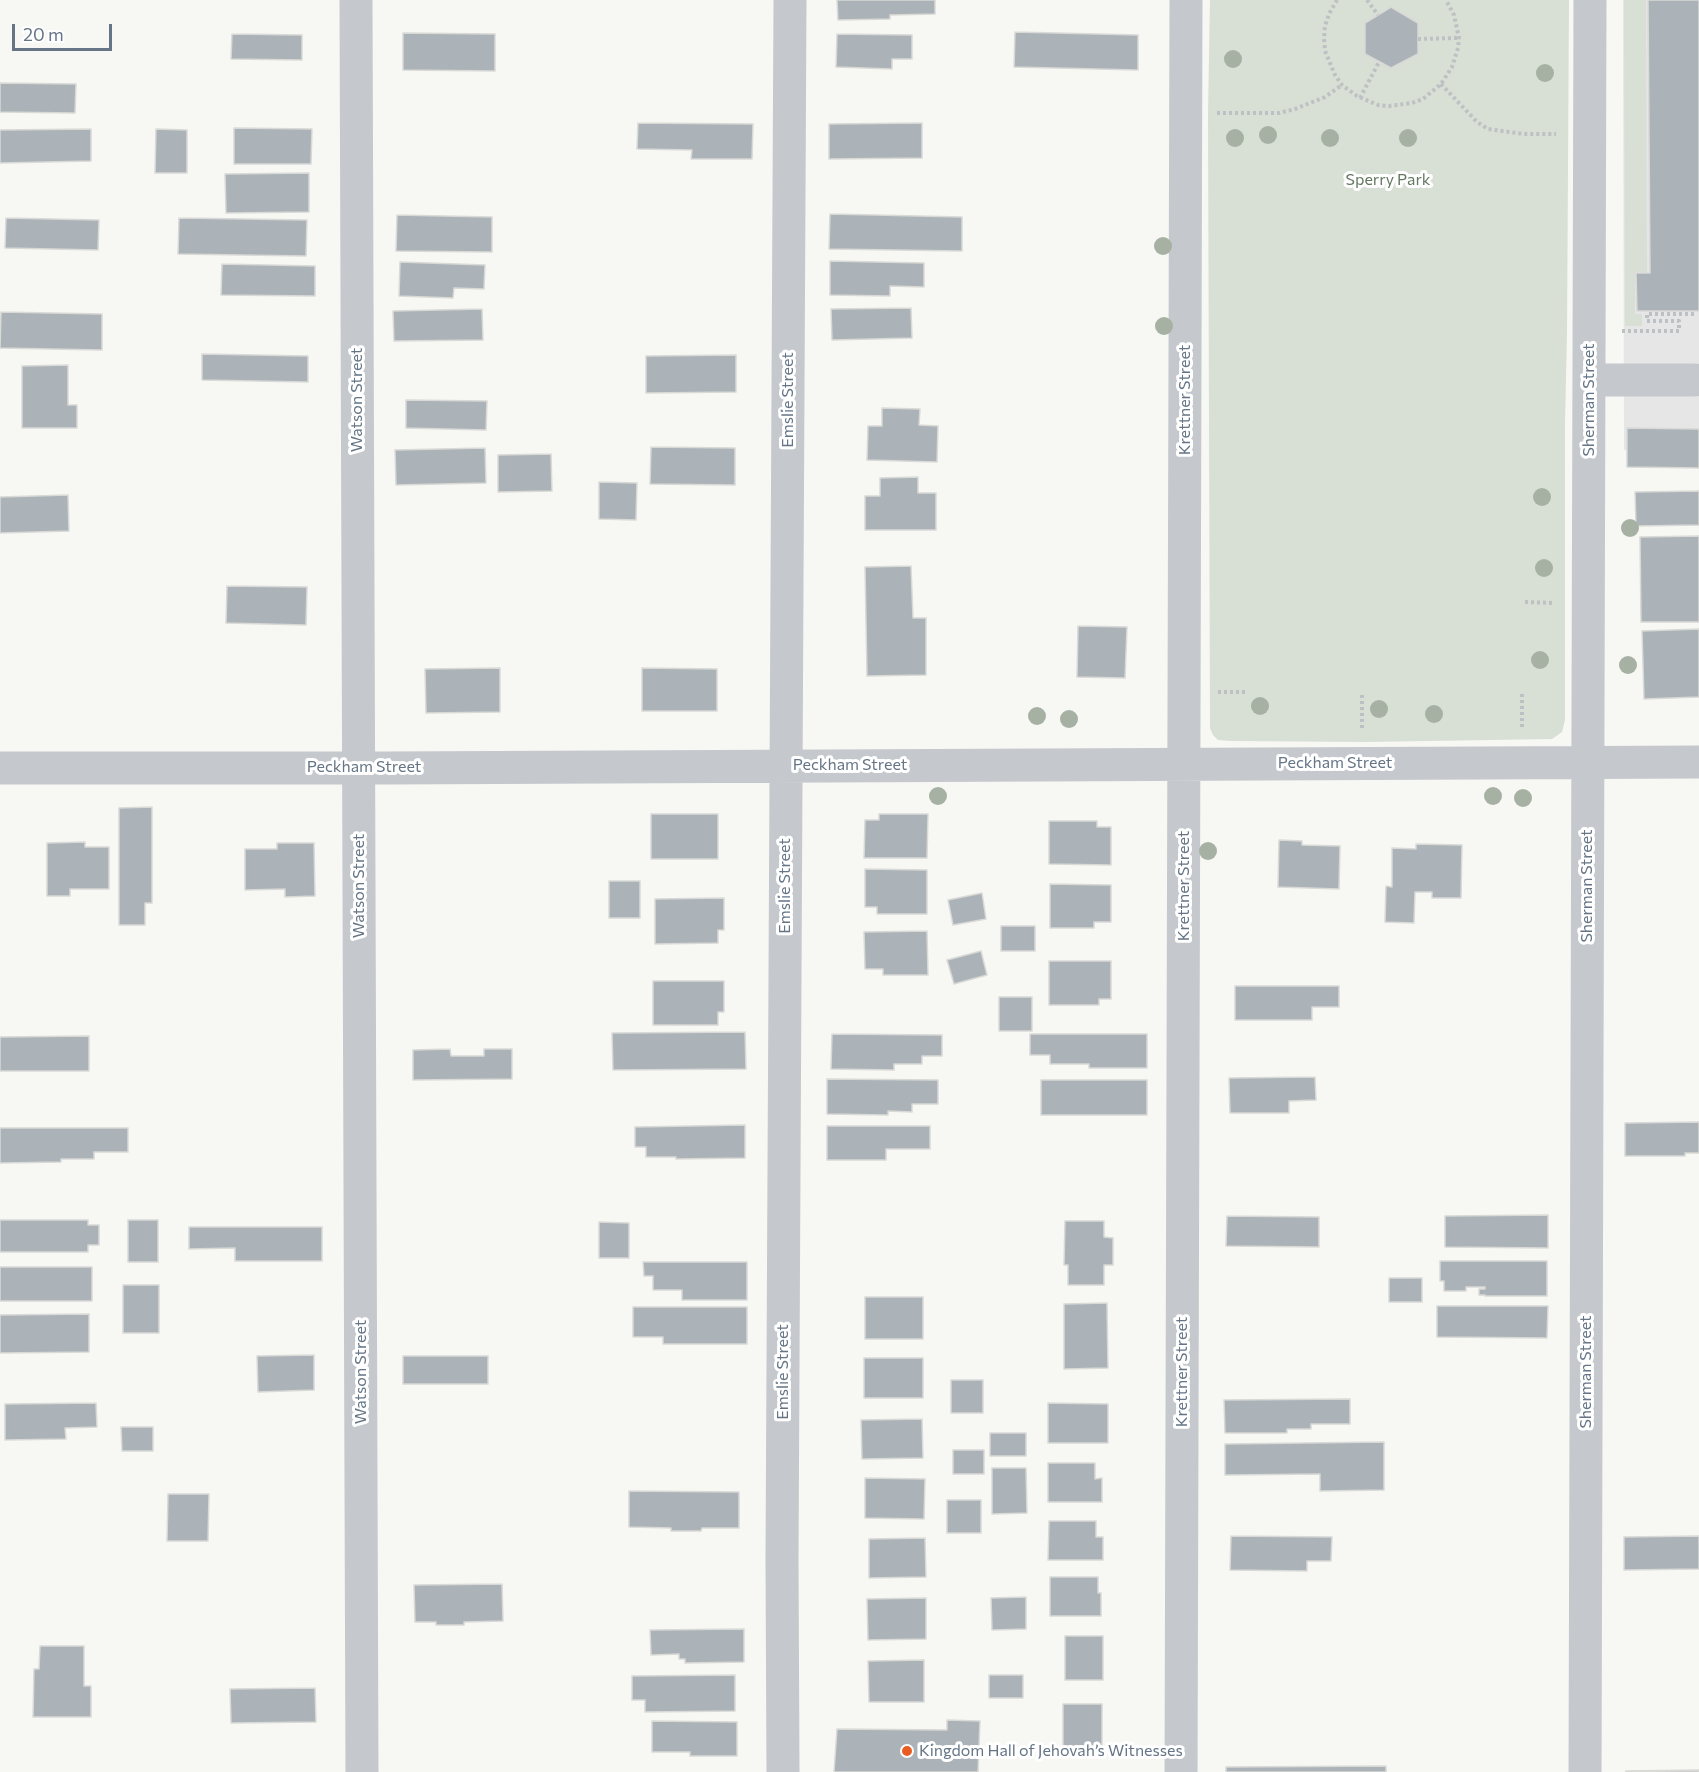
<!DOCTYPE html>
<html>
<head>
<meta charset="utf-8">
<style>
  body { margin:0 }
  #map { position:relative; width:1699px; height:1772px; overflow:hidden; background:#f7f7f4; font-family:Commissioner,sans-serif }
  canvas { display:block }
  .scale { position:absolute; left:12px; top:24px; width:100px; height:27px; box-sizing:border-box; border:3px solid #657586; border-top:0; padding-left:8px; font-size:18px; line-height:21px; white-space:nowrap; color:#657586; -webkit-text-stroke:4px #fff; paint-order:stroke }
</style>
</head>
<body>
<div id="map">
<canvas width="1699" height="1772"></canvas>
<div class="scale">20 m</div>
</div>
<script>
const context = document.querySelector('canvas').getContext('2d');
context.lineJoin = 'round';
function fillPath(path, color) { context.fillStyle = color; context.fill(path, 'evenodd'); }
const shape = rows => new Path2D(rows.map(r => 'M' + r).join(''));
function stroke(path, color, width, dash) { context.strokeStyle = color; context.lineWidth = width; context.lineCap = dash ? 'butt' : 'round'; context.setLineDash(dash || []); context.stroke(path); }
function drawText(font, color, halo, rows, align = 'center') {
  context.font = font + ' Commissioner,sans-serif'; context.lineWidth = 6; context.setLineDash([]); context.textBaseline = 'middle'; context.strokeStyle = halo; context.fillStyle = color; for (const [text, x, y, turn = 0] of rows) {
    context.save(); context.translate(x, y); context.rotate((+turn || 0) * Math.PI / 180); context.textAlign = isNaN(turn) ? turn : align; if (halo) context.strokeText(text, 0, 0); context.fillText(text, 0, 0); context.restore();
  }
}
fillPath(shape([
  [1623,0,1699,0,1699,450,1624,450]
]), '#e5e6e5');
fillPath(shape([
  [1210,0,1569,0,1567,332,1565,423,1565,720,1562,732,1552,739,1367,742,1231,741,1218,740,1213,735,1210,728,1208,114],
  [1624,0,1646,0,1647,272,1635,272,1635,314,1642,314,1642,326,1625,326]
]), '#d8dfd5');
const building = shape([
  [837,0,935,0,935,14,890,15,890,19,838,20,837,0],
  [1648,0,1699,0,1699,311,1637,311,1636,273,1650,273,1648,0],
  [1391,7,1418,23,1418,54,1391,68,1365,54,1365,23,1391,7],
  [1015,32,1138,35,1138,70,1014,67,1015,32],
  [403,33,495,34,495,71,403,70,403,33],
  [232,34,302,35,302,60,231,59,232,34],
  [837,34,912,35,912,59,892,59,892,69,836,67,837,34],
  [0,83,76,84,75,113,0,112,0,83],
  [638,123,753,124,752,159,691,159,692,150,637,149,638,123],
  [922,123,922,158,829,159,829,124,922,123],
  [234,128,312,129,311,164,234,164,234,128],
  [91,129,91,161,0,163,0,130,91,129],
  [156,129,187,130,187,173,155,173,156,129],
  [309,173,309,212,226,213,225,174,309,173],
  [830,214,962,217,962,251,829,249,830,214],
  [397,215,492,217,492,252,396,251,397,215],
  [6,218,99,220,98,250,5,248,6,218],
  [179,218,307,220,306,256,178,254,179,218],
  [830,261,924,263,924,287,890,286,890,296,830,295,830,261],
  [400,262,485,265,484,289,454,288,453,298,399,296,400,262],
  [222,264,315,266,315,296,221,295,222,264],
  [911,308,912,338,832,340,831,309,911,308],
  [482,309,483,340,394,341,393,311,482,309],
  [1,312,102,314,102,350,0,348,1,312],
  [202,354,308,356,308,382,202,380,202,354],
  [736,355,736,392,646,393,646,356,736,355],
  [68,365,68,405,77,405,77,428,22,428,22,366,68,365],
  [406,400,487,401,486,430,406,428,406,400],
  [882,408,920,409,919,425,938,426,937,462,867,460,868,426,882,426,882,408],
  [1627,428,1699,429,1699,468,1627,467,1627,428],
  [651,447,735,448,735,485,650,484,651,447],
  [485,448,486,483,396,485,395,450,485,448],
  [551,454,552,491,498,492,498,455,551,454],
  [918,477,918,493,936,493,936,530,865,530,865,496,880,496,880,478,918,477],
  [599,482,637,483,636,520,599,519,599,482],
  [1699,491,1699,525,1636,526,1635,492,1699,491],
  [68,495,69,531,0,533,0,497,68,495],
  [1699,536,1699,622,1641,622,1640,537,1699,536],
  [911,566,913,618,926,618,926,675,867,676,865,567,911,566],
  [227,586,307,587,306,625,226,623,227,586],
  [1078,626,1127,627,1125,678,1077,677,1078,626],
  [1699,629,1699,697,1644,699,1642,631,1699,629],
  [500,668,500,712,426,713,425,669,500,668],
  [642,668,717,669,717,711,642,711,642,668],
  [152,807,152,903,145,903,145,925,119,925,119,808,152,807],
  [651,814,718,814,718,859,651,859,651,814],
  [879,814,928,814,927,858,864,858,865,820,879,820,879,814],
  [1049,821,1097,821,1097,827,1111,827,1111,865,1049,864,1049,821],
  [1279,840,1302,841,1302,845,1340,846,1339,889,1278,887,1279,840],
  [85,842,85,847,109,847,109,889,70,889,70,896,47,896,47,843,85,842],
  [277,843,314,843,315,896,285,897,285,889,245,890,245,849,277,849,277,843],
  [1416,844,1462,845,1461,898,1432,898,1432,892,1415,892,1414,923,1385,922,1386,886,1392,887,1392,848,1416,849,1416,844],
  [865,869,927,870,927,914,877,914,877,907,865,907,865,869],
  [609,881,640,881,640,918,609,918,609,881],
  [1050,884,1111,885,1111,922,1094,922,1094,928,1050,928,1050,884],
  [982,893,986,919,953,925,948,900,982,893],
  [724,898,724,930,718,930,718,943,655,944,655,899,724,898],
  [1001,926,1035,926,1035,951,1001,951,1001,926],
  [927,931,928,975,883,975,883,969,865,969,864,932,927,931],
  [981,951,987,975,954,984,947,960,981,951],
  [1049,961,1111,961,1111,999,1099,999,1099,1005,1049,1005,1049,961],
  [653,981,724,981,724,1012,718,1012,718,1025,653,1025,653,981],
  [1235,986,1339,986,1339,1007,1312,1007,1312,1020,1235,1020,1235,986],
  [999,997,1032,997,1032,1031,999,1031,999,997],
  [745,1032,746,1069,613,1070,612,1033,745,1032],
  [832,1034,942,1035,942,1056,922,1056,922,1064,894,1064,894,1070,831,1069,832,1034],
  [1030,1034,1147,1034,1147,1068,1089,1068,1089,1064,1050,1064,1050,1055,1030,1055,1030,1034],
  [89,1036,89,1071,0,1071,0,1037,89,1036],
  [450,1049,451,1056,484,1056,484,1049,512,1049,512,1079,413,1080,413,1050,450,1049],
  [1315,1077,1316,1100,1289,1101,1289,1113,1230,1113,1229,1078,1315,1077],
  [827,1079,938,1080,938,1104,912,1104,912,1112,888,1111,888,1115,827,1114,827,1079],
  [1041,1080,1147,1080,1147,1115,1041,1115,1041,1080],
  [1699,1122,1699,1153,1685,1153,1685,1156,1625,1156,1625,1123,1699,1122],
  [745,1125,745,1158,676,1159,676,1157,646,1157,646,1147,635,1147,635,1127,745,1125],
  [827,1126,930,1126,930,1149,886,1149,886,1160,827,1160,827,1126],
  [0,1128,128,1128,128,1152,94,1152,94,1159,61,1159,61,1162,0,1163,0,1128],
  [1548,1215,1548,1248,1445,1247,1445,1216,1548,1215],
  [1227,1216,1319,1217,1319,1247,1226,1246,1227,1216],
  [0,1220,88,1220,88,1225,99,1225,99,1245,88,1245,88,1252,0,1252,0,1220],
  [128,1220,158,1220,158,1262,128,1262,128,1220],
  [1065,1221,1104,1221,1104,1237,1113,1238,1113,1265,1104,1265,1104,1285,1068,1285,1068,1265,1064,1265,1065,1221],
  [599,1222,629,1223,629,1258,599,1258,599,1222],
  [189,1227,322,1227,322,1261,235,1261,235,1248,189,1249,189,1227],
  [1440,1261,1547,1261,1547,1296,1485,1296,1485,1295,1479,1295,1479,1289,1485,1289,1485,1287,1466,1287,1466,1291,1444,1291,1444,1281,1440,1281,1440,1261],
  [643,1262,747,1262,747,1300,682,1300,682,1290,653,1290,653,1276,644,1276,643,1262],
  [0,1267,92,1267,92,1301,0,1301,0,1267],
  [1389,1278,1422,1278,1422,1302,1389,1302,1389,1278],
  [123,1285,159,1285,159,1333,123,1333,123,1285],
  [865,1297,923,1297,923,1339,865,1339,865,1297],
  [1107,1303,1108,1368,1064,1369,1064,1304,1107,1303],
  [1437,1306,1548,1306,1547,1338,1437,1337,1437,1306],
  [633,1307,747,1307,747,1344,663,1344,663,1337,633,1337,633,1307],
  [89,1314,89,1352,0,1353,0,1315,89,1314],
  [314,1355,314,1390,258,1392,257,1356,314,1355],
  [403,1356,488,1356,488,1384,403,1384,403,1356],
  [864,1358,923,1358,923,1398,864,1398,864,1358],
  [951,1380,983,1380,983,1413,951,1413,951,1380],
  [1350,1399,1350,1424,1311,1424,1311,1429,1287,1429,1287,1433,1225,1433,1224,1400,1350,1399],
  [96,1403,97,1427,65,1428,66,1439,5,1440,5,1404,96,1403],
  [1048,1403,1108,1404,1108,1443,1048,1443,1048,1403],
  [922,1419,923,1458,862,1459,861,1420,922,1419],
  [121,1427,153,1427,153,1451,122,1451,121,1427],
  [990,1433,1026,1433,1026,1456,990,1456,990,1433],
  [1384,1442,1384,1490,1320,1491,1320,1474,1225,1475,1225,1444,1384,1442],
  [953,1450,984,1450,984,1474,953,1474,953,1450],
  [1048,1463,1095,1463,1095,1479,1102,1478,1102,1502,1048,1502,1048,1463],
  [992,1468,1026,1468,1027,1513,992,1514,992,1468],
  [865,1478,925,1479,924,1519,865,1518,865,1478],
  [629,1491,739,1492,739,1528,702,1528,701,1531,671,1531,671,1528,629,1527,629,1491],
  [168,1494,209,1494,208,1541,167,1541,168,1494],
  [947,1500,981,1500,981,1533,947,1533,947,1500],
  [1049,1521,1096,1521,1096,1537,1103,1537,1103,1560,1048,1560,1049,1521],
  [1231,1536,1332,1537,1331,1561,1307,1561,1307,1571,1230,1570,1231,1536],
  [1699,1536,1699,1569,1624,1570,1624,1537,1699,1536],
  [925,1538,926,1577,869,1578,869,1539,925,1538],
  [1050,1577,1098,1577,1098,1593,1101,1593,1101,1616,1050,1616,1050,1577],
  [502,1584,503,1621,464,1622,464,1625,436,1625,436,1622,415,1622,414,1585,502,1584],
  [1026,1597,1026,1629,992,1630,991,1598,1026,1597],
  [926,1598,926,1639,868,1640,867,1599,926,1598],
  [744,1629,744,1662,685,1663,685,1659,679,1659,679,1654,651,1655,650,1630,744,1629],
  [1065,1636,1103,1636,1103,1680,1065,1680,1065,1636],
  [40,1646,84,1646,84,1686,91,1686,91,1717,33,1717,34,1669,39,1669,40,1646],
  [924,1660,924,1702,869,1702,868,1661,924,1660],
  [735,1675,735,1711,645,1712,645,1700,632,1700,632,1676,735,1675],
  [989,1675,1023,1675,1023,1698,989,1698,989,1675],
  [315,1688,316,1722,231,1723,230,1689,315,1688],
  [1063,1704,1102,1704,1102,1748,1063,1748,1063,1704],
  [947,1720,980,1721,978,1772,834,1772,837,1729,947,1730,947,1720],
  [652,1721,737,1722,737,1756,690,1756,690,1752,652,1752,652,1721],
  [1386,1766,1386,1772,1226,1772,1226,1767,1386,1766],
  [1699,1770,1699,1772,1626,1772,1626,1771,1699,1770]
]);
fillPath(building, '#abb3b9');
stroke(building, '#d9d9d6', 1.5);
stroke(shape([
  [1337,0,1329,14,1325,26,1324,39,1325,51,1335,75,1342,85,1357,96,1378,105,1389,106,1412,103,1423,99,1441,84,1452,67,1458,48,1459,38,1454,15,1446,0],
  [1367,0,1378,15],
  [1418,39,1459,38],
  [1441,84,1477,122,1488,129,1524,134,1556,134],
  [1360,98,1379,62],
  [1217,113,1279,113,1295,109,1325,97,1342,85],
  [1622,331,1679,331,1679,321,1647,321,1647,314,1697,314],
  [1525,602,1554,603],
  [1218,692,1246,692],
  [1522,694,1522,729],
  [1362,695,1362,731]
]), '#bec1c3', 4, [3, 3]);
stroke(shape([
  [356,0,362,1772],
  [1589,380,1695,380],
  [0,768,387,768,1699,762],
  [783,1772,782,1558,790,0],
  [1181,1772,1186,0],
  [1585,1772,1590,0]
]), '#c5c8cc', 33);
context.fillStyle = '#a6b1a3';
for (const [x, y] of [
  [1233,59],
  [1545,73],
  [1268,135],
  [1235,138],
  [1330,138],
  [1408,138],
  [1163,246],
  [1164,326],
  [1542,497],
  [1630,528],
  [1544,568],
  [1540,660],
  [1628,665],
  [1260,706],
  [1379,709],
  [1434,714],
  [1037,716],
  [1069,719],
  [938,796],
  [1493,796],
  [1523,798],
  [1208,851]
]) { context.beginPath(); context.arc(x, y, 9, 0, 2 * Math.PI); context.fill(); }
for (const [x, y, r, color] of [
  [907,1751,6,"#e95c22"]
]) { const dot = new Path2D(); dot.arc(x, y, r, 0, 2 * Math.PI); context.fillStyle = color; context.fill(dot); stroke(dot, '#fff', 2); }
drawText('16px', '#647860', '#fff', [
  ["Sperry Park",1388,180]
]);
drawText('16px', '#657586', '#fff', [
  ["Watson Street",357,400,-90],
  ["Emslie Street",788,400,-90],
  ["Krettner Street",1185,400,-90],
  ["Sherman Street",1589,400,-90],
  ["Peckham Street",1335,763],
  ["Peckham Street",850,765],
  ["Peckham Street",364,767],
  ["Watson Street",359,886,-90],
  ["Emslie Street",785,886,-90],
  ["Krettner Street",1184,886,-90],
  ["Sherman Street",1587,886,-90],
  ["Watson Street",361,1372,-90],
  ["Emslie Street",783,1372,-90],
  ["Krettner Street",1182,1372,-90],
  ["Sherman Street",1586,1372,-90]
]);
drawText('16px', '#657586', '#fff', [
  ["Kingdom Hall of Jehovah’s Witnesses",919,1751]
], 'left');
</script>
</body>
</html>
